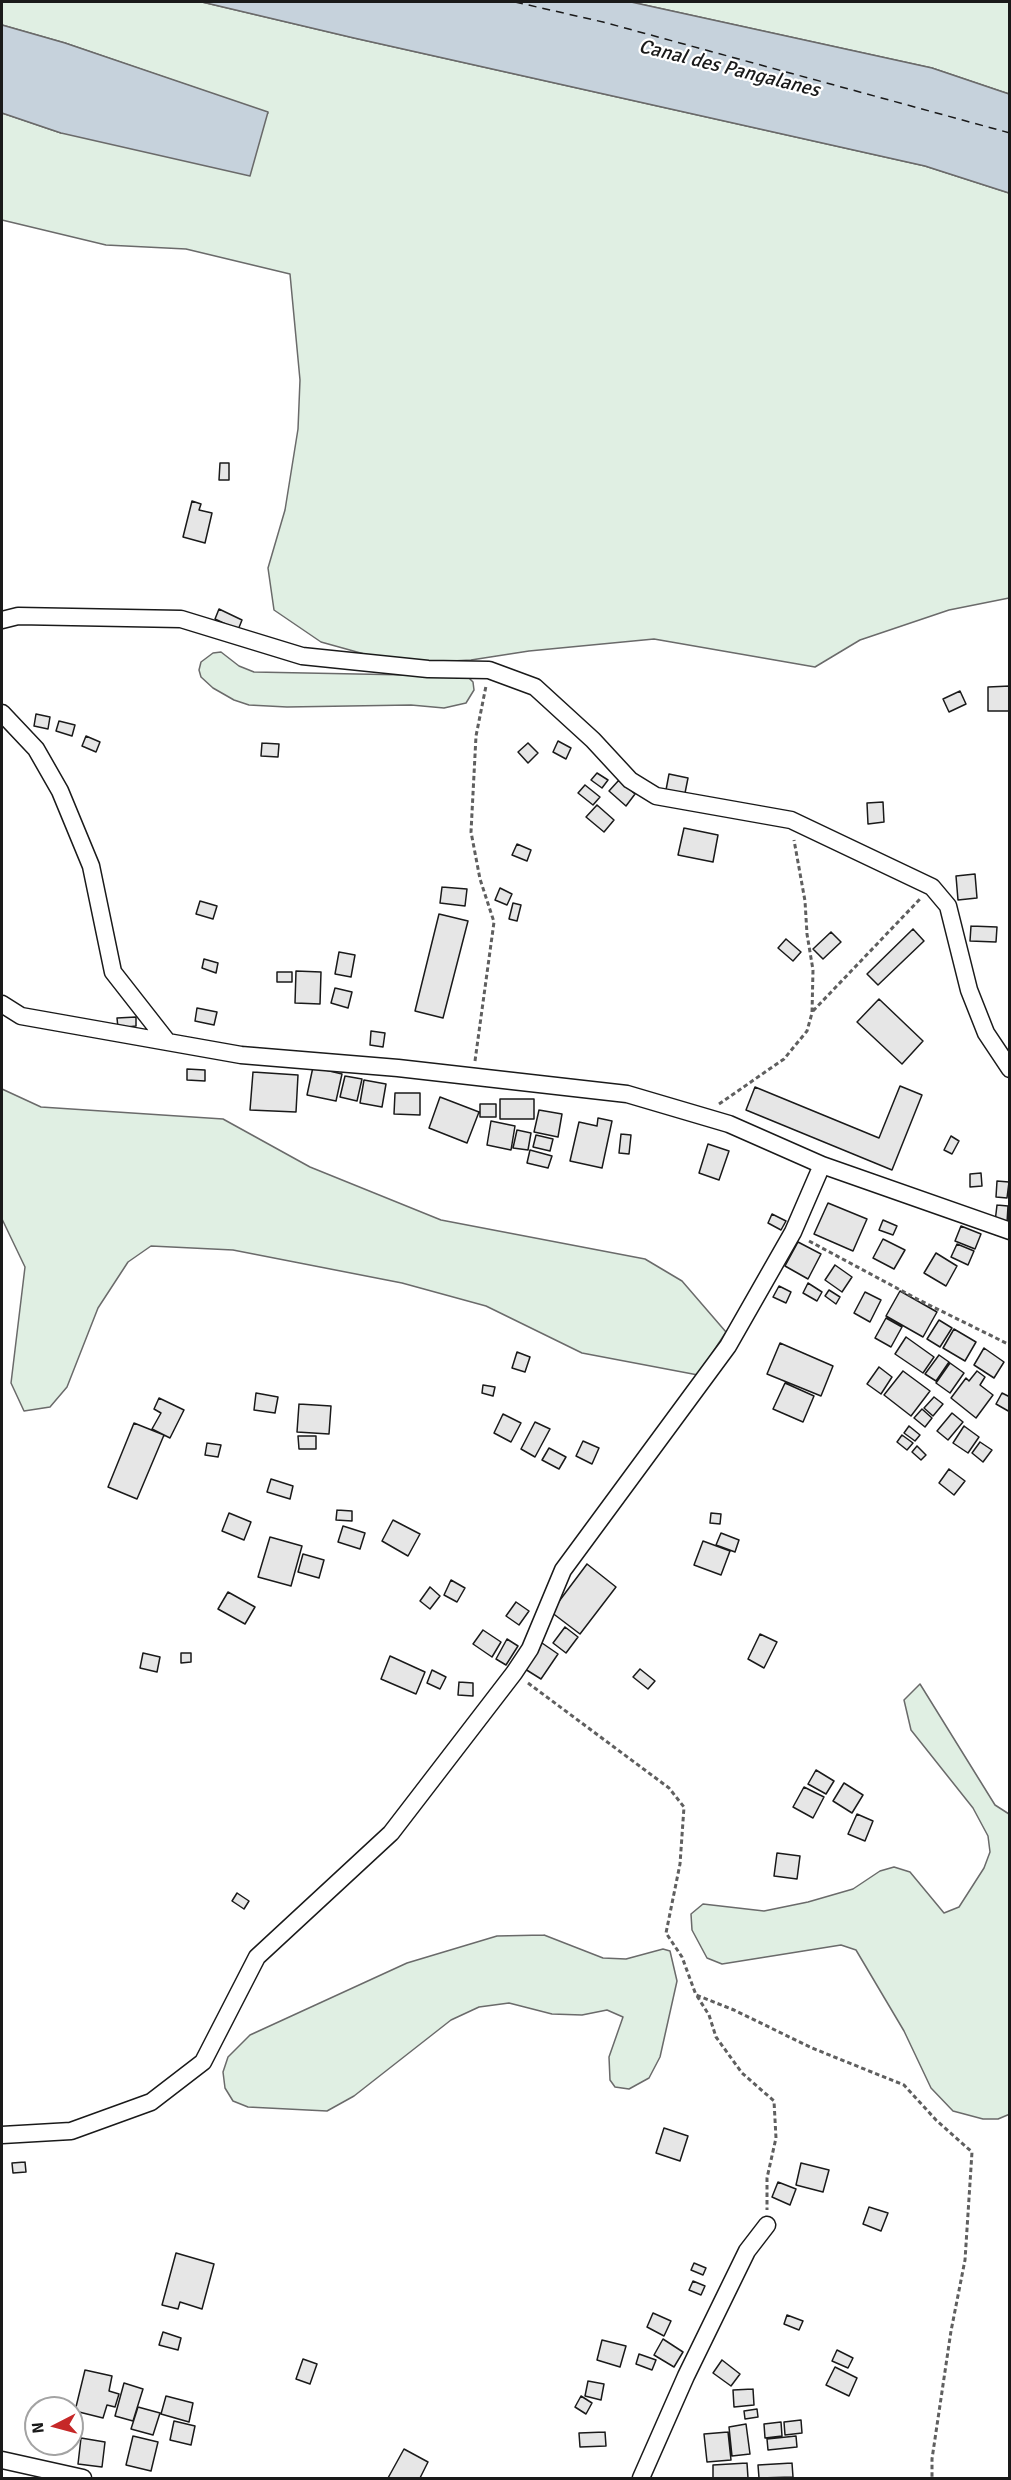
<!DOCTYPE html>
<html>
<head>
<meta charset="utf-8">
<style>
  body { margin:0 }
  #map { position:relative; width:1011px; height:2480px; overflow:hidden; background:#fff; font-family:Signika,sans-serif }
  canvas { display:block }
  .frame { position:absolute; inset:0; border:3px solid #1a1a1a; pointer-events:none }
  .north { position:absolute; left:24px; top:2396px; width:60px; height:60px; box-sizing:border-box; background:#fff; border:2px solid #a3a3a3; border-radius:50%; rotate:264deg; font-size:16px; font-weight:700; line-height:24px; text-align:center; color:#1a1a1a }
  .north::after { content:''; display:block; margin:auto; width:21px; height:27px; background:#c62828; clip-path:polygon(50% 0,100% 100%,50% 72%,0 100%) }
</style>
</head>
<body>
<div id="map">
<canvas width="1011" height="2480"></canvas>
<div class="frame"></div>
<div class="north">N</div>
</div>
<script>
const context = document.querySelector('canvas').getContext('2d');
context.lineJoin = 'round';
function fillPath(path, color) { context.fillStyle = color; context.fill(path, 'evenodd'); }
const shape = rows => new Path2D(rows.map(r => 'M' + r).join(''));
function stroke(path, color, width, dash) { context.strokeStyle = color; context.lineWidth = width; context.lineCap = dash ? 'butt' : 'round'; context.setLineDash(dash || []); context.stroke(path); }
function drawText(font, color, halo, rows, align = 'center') {
  context.font = font + ' Signika,sans-serif'; context.lineWidth = 4.5; context.setLineDash([]); context.textBaseline = 'middle'; context.strokeStyle = halo; context.fillStyle = color; for (const [text, x, y, turn = 0] of rows) {
    context.save(); context.translate(x, y); context.rotate((+turn || 0) * Math.PI / 180); context.textAlign = isNaN(turn) ? turn : align; if (halo) context.strokeText(text, 0, 0); context.fillText(text, 0, 0); context.restore();
  }
}
const green = shape([
  [2,2,202,2,354,38,925,166,1009,193,1009,598,949,610,860,640,815,667,654,639,529,651,471,660,412,663,375,657,321,642,274,610,268,568,285,510,298,429,300,380,290,274,186,249,106,245,2,220,2,113,61,133,268,113,65,43,2,25,2,2],
  [631,2,1009,2,1009,94,932,68,631,2],
  [221,652,239,666,254,672,460,676,468,677,473,682,474,690,466,703,444,708,411,705,287,707,249,705,234,700,213,688,201,677,199,670,201,662,213,653,221,652],
  [2,1089,41,1107,223,1119,310,1167,441,1220,645,1259,682,1281,726,1332,698,1375,582,1353,486,1306,402,1283,233,1250,151,1246,128,1262,98,1308,67,1387,50,1407,24,1411,11,1383,25,1267,2,1219,2,1089],
  [920,1684,995,1805,1009,1814,1010,2114,998,2119,983,2119,953,2111,931,2088,904,2031,856,1950,841,1945,722,1964,707,1958,692,1930,691,1914,703,1904,764,1911,808,1902,853,1889,880,1871,894,1867,910,1872,944,1913,959,1907,984,1868,990,1852,988,1836,973,1808,911,1730,904,1700,920,1684],
  [544,1935,603,1958,626,1959,663,1949,670,1951,677,1981,660,2057,649,2078,629,2089,615,2087,610,2080,609,2057,623,2017,607,2010,582,2015,552,2014,509,2003,479,2007,451,2020,354,2096,327,2111,248,2107,233,2101,225,2088,223,2072,228,2057,250,2035,407,1963,497,1936,544,1935]
]);
fillPath(green, '#e0efe3');
stroke(green, '#6a6a6a', 1.5);
const water = shape([
  [202,2,631,2,932,68,1009,94,1009,193,925,166,354,38,202,2],
  [2,25,65,43,268,112,250,176,61,133,2,113,2,25]
]);
fillPath(water, '#c6d2dc');
stroke(water, '#6a6a6a', 1.5);
stroke(shape([
  [515,2,603,22,1010,133]
]), '#1a1a1a', 1.5, [8, 6]);
const building = shape([
  [220,463,229,463,229,480,219,480,220,463],
  [192,501,201,504,199,510,212,513,205,543,183,537,192,501],
  [219,609,242,620,238,630,215,619,219,609],
  [1010,686,1010,711,988,711,988,687,1010,686],
  [960,691,966,704,949,712,943,699,960,691],
  [36,714,50,717,48,729,34,726,36,714],
  [59,721,75,725,72,736,56,731,59,721],
  [86,736,100,742,96,752,82,746,86,736],
  [558,741,571,748,566,759,553,752,558,741],
  [262,743,279,744,278,757,261,756,262,743],
  [528,743,538,753,528,763,518,752,528,743],
  [597,773,608,780,602,788,591,780,597,773],
  [669,774,688,778,685,793,666,790,669,774],
  [619,780,635,794,626,806,609,791,619,780],
  [585,785,600,797,593,805,578,793,585,785],
  [883,802,884,822,868,824,867,803,883,802],
  [597,805,614,820,604,832,586,817,597,805],
  [684,828,718,835,713,862,678,855,684,828],
  [517,844,531,850,527,861,512,855,517,844],
  [975,874,977,898,958,900,956,876,975,874],
  [442,887,467,889,465,906,440,903,442,887],
  [500,888,512,894,507,905,495,900,500,888],
  [200,901,217,906,213,919,196,914,200,901],
  [513,903,521,905,517,921,509,919,513,903],
  [439,914,468,921,443,1018,415,1011,439,914],
  [971,926,997,927,996,942,970,941,971,926],
  [913,929,924,941,878,985,867,974,913,929],
  [831,932,841,942,823,959,813,949,831,932],
  [786,939,801,952,793,961,778,948,786,939],
  [339,952,355,955,351,977,335,974,339,952],
  [204,959,218,963,216,973,202,968,204,959],
  [296,971,321,972,320,1004,295,1003,296,971],
  [277,972,292,972,292,982,277,982,277,972],
  [335,988,352,992,348,1008,331,1003,335,988],
  [879,999,923,1041,902,1064,857,1022,879,999],
  [197,1008,217,1012,214,1025,195,1021,197,1008],
  [136,1017,136,1026,118,1028,117,1018,136,1017],
  [371,1031,385,1033,383,1047,370,1045,371,1031],
  [313,1067,342,1074,336,1101,307,1095,313,1067],
  [187,1069,205,1070,205,1081,187,1080,187,1069],
  [253,1072,298,1075,296,1112,250,1110,253,1072],
  [345,1076,362,1079,357,1101,340,1097,345,1076],
  [364,1080,386,1084,382,1107,360,1103,364,1080],
  [900,1086,922,1095,892,1170,746,1110,755,1087,879,1138,900,1086],
  [395,1093,420,1093,420,1115,394,1114,395,1093],
  [440,1097,479,1112,467,1143,429,1128,440,1097],
  [500,1099,534,1099,534,1119,500,1119,500,1099],
  [480,1104,496,1104,496,1117,480,1117,480,1104],
  [539,1110,562,1114,558,1137,534,1132,539,1110],
  [598,1118,612,1121,602,1168,570,1161,579,1122,597,1126,598,1118],
  [491,1121,515,1126,511,1150,487,1145,491,1121],
  [517,1130,531,1133,528,1150,513,1148,517,1130],
  [621,1134,631,1135,629,1154,619,1153,621,1134],
  [536,1135,553,1139,550,1151,533,1147,536,1135],
  [951,1136,959,1141,952,1154,944,1150,951,1136],
  [708,1144,729,1151,719,1180,699,1173,708,1144],
  [530,1150,552,1156,548,1168,527,1163,530,1150],
  [981,1173,982,1186,970,1187,970,1174,981,1173],
  [997,1181,1009,1182,1007,1198,996,1197,997,1181],
  [828,1203,867,1219,853,1251,814,1234,828,1203],
  [997,1205,1008,1206,1007,1223,995,1222,997,1205],
  [772,1214,786,1221,781,1230,768,1223,772,1214],
  [883,1220,897,1226,893,1235,879,1230,883,1220],
  [961,1226,981,1234,975,1249,955,1241,961,1226],
  [883,1239,905,1250,894,1269,873,1258,883,1239],
  [798,1242,821,1254,808,1279,785,1266,798,1242],
  [957,1244,974,1251,968,1265,951,1257,957,1244],
  [936,1253,957,1266,946,1286,924,1273,936,1253],
  [835,1265,852,1277,842,1292,825,1280,835,1265],
  [808,1283,822,1292,817,1301,803,1293,808,1283],
  [779,1286,791,1292,786,1303,773,1297,779,1286],
  [829,1290,840,1297,836,1304,825,1296,829,1290],
  [900,1291,937,1312,923,1337,886,1316,900,1291],
  [865,1292,881,1300,870,1322,854,1313,865,1292],
  [886,1318,902,1327,891,1347,875,1338,886,1318],
  [939,1320,952,1328,940,1347,927,1339,939,1320],
  [954,1329,976,1342,965,1361,943,1348,954,1329],
  [906,1337,934,1357,923,1373,895,1354,906,1337],
  [780,1343,833,1366,821,1396,767,1374,780,1343],
  [984,1348,1004,1362,994,1378,974,1365,984,1348],
  [517,1352,530,1357,525,1372,512,1368,517,1352],
  [939,1355,949,1362,936,1381,925,1374,939,1355],
  [950,1363,964,1373,950,1393,936,1383,950,1363],
  [879,1367,892,1377,881,1394,867,1384,879,1367],
  [903,1371,930,1391,911,1416,884,1395,903,1371],
  [977,1371,985,1377,980,1385,993,1395,976,1418,951,1398,966,1378,969,1381,977,1371],
  [785,1383,814,1396,803,1422,773,1409,785,1383],
  [483,1385,495,1387,493,1396,482,1393,483,1385],
  [256,1393,278,1397,275,1413,254,1410,256,1393],
  [1002,1393,1010,1397,1010,1412,996,1404,1002,1393],
  [934,1397,943,1404,933,1416,924,1408,934,1397],
  [159,1398,184,1410,170,1438,152,1429,161,1413,154,1409,159,1398],
  [299,1404,331,1406,329,1434,297,1432,299,1404],
  [922,1409,932,1418,925,1427,914,1418,922,1409],
  [952,1413,963,1422,948,1440,937,1431,952,1413],
  [503,1414,521,1423,511,1442,494,1433,503,1414],
  [535,1422,550,1429,535,1457,521,1449,535,1422],
  [134,1423,164,1435,137,1499,108,1487,134,1423],
  [909,1426,920,1435,915,1441,904,1433,909,1426],
  [964,1426,979,1437,968,1453,953,1443,964,1426],
  [902,1435,913,1443,907,1450,897,1442,902,1435],
  [298,1436,316,1436,316,1449,299,1449,298,1436],
  [583,1441,599,1448,592,1464,576,1456,583,1441],
  [980,1442,992,1450,983,1462,972,1453,980,1442],
  [207,1443,221,1445,218,1457,205,1455,207,1443],
  [917,1446,926,1455,921,1460,912,1452,917,1446],
  [549,1448,566,1457,559,1469,542,1460,549,1448],
  [949,1469,965,1481,954,1495,939,1483,949,1469],
  [271,1479,293,1486,290,1499,267,1492,271,1479],
  [337,1510,352,1511,352,1521,336,1520,337,1510],
  [229,1513,251,1522,244,1540,222,1531,229,1513],
  [711,1513,721,1514,720,1524,710,1523,711,1513],
  [393,1520,420,1534,408,1556,382,1541,393,1520],
  [343,1526,365,1533,360,1549,338,1542,343,1526],
  [721,1533,739,1540,735,1552,716,1545,721,1533],
  [270,1537,302,1546,291,1586,258,1577,270,1537],
  [703,1541,730,1551,721,1575,694,1565,703,1541],
  [303,1554,324,1560,319,1578,298,1572,303,1554],
  [587,1564,616,1587,580,1634,551,1612,587,1564],
  [451,1580,465,1588,457,1602,444,1595,451,1580],
  [430,1587,440,1596,430,1609,420,1601,430,1587],
  [228,1592,255,1607,245,1624,218,1609,228,1592],
  [516,1602,529,1611,519,1625,506,1616,516,1602],
  [565,1627,578,1637,566,1653,553,1643,565,1627],
  [483,1630,501,1642,492,1657,473,1644,483,1630],
  [760,1634,777,1642,764,1668,748,1659,760,1634],
  [507,1639,518,1646,506,1665,496,1659,507,1639],
  [542,1643,558,1654,541,1679,525,1669,542,1643],
  [143,1653,160,1657,157,1672,140,1668,143,1653],
  [181,1653,191,1653,191,1662,181,1663,181,1653],
  [390,1656,425,1672,416,1694,381,1679,390,1656],
  [640,1669,655,1681,648,1689,633,1677,640,1669],
  [432,1670,446,1677,440,1689,427,1683,432,1670],
  [459,1682,473,1683,473,1696,458,1695,459,1682],
  [816,1770,834,1781,826,1794,808,1784,816,1770],
  [844,1783,863,1795,852,1813,833,1801,844,1783],
  [804,1787,824,1797,813,1818,793,1807,804,1787],
  [857,1814,873,1821,865,1841,848,1834,857,1814],
  [777,1853,800,1856,797,1879,774,1876,777,1853],
  [237,1893,249,1901,244,1909,232,1901,237,1893],
  [664,2128,688,2136,680,2161,656,2153,664,2128],
  [25,2162,26,2172,13,2173,12,2163,25,2162],
  [801,2163,829,2170,823,2192,796,2185,801,2163],
  [778,2182,796,2189,790,2205,772,2197,778,2182],
  [869,2207,888,2213,881,2231,863,2224,869,2207],
  [176,2253,214,2264,202,2309,180,2302,178,2309,162,2305,176,2253],
  [694,2263,706,2268,703,2275,691,2270,694,2263],
  [693,2281,705,2286,701,2295,689,2290,693,2281],
  [653,2313,671,2321,664,2336,647,2327,653,2313],
  [787,2315,803,2321,799,2330,784,2324,787,2315],
  [163,2332,181,2338,178,2350,159,2345,163,2332],
  [663,2339,683,2352,674,2367,654,2355,663,2339],
  [602,2340,626,2346,620,2367,597,2360,602,2340],
  [837,2350,853,2358,848,2368,832,2361,837,2350],
  [639,2354,656,2360,652,2370,636,2364,639,2354],
  [303,2359,317,2364,310,2384,296,2379,303,2359],
  [722,2360,740,2374,731,2386,713,2373,722,2360],
  [835,2367,857,2378,849,2396,826,2385,835,2367],
  [85,2370,112,2376,109,2391,119,2394,115,2407,107,2405,103,2418,75,2411,85,2370],
  [588,2381,604,2384,601,2400,585,2396,588,2381],
  [124,2383,143,2389,133,2421,115,2416,124,2383],
  [753,2389,754,2405,734,2407,733,2390,753,2389],
  [166,2396,193,2403,189,2422,161,2414,166,2396],
  [581,2396,592,2403,586,2414,575,2407,581,2396],
  [138,2407,160,2413,153,2435,131,2429,138,2407],
  [757,2409,758,2417,745,2419,744,2411,757,2409],
  [801,2420,802,2433,785,2435,784,2422,801,2420],
  [174,2421,195,2426,191,2445,170,2440,174,2421],
  [781,2422,782,2436,765,2438,764,2424,781,2422],
  [746,2424,750,2454,732,2456,729,2427,746,2424],
  [605,2432,606,2446,580,2447,579,2433,605,2432],
  [728,2432,731,2460,707,2462,704,2434,728,2432],
  [133,2436,158,2442,151,2471,126,2465,133,2436],
  [796,2436,797,2447,768,2450,767,2439,796,2436],
  [81,2438,105,2442,102,2467,78,2464,81,2438],
  [404,2449,428,2462,420,2478,388,2478,404,2449],
  [747,2463,748,2478,713,2478,713,2465,747,2463],
  [792,2463,793,2477,759,2478,758,2465,792,2463]
]);
fillPath(building, '#e6e6e6');
stroke(building, '#1a1a1a', 1.5);
const minor = shape([
  [2,620,18,616,181,619,302,656,428,669,489,670,535,687,593,740,630,780,656,796,791,820,932,887,948,906,969,990,986,1033,1010,1069],
  [2,713,36,749,60,791,91,866,113,972,167,1041],
  [2,1004,21,1016,241,1055,398,1068,627,1094,729,1124,822,1165,1010,1231],
  [2,2135,71,2131,151,2102,203,2062,257,1957,391,1833,514,1673,530,1649,563,1570,728,1346,793,1232,822,1165],
  [2,2460,83,2478],
  [641,2478,686,2376,747,2251,767,2225]
]);
stroke(minor, '#1a1a1a', 19);
stroke(shape([
  [813,1011,920,899],
  [475,1061,494,922,480,879,471,832,476,736,486,686],
  [719,1104,784,1059,807,1031,812,1013,813,970,807,934,805,901,794,840],
  [809,1241,919,1300,1010,1345],
  [528,1683,669,1788,684,1807,680,1864,666,1933,682,1957,696,1995,734,2010,812,2048,904,2085,936,2120,972,2152,965,2260,951,2331,932,2459,932,2478],
  [697,1996,709,2015,716,2037,742,2073,774,2101,776,2138,767,2178,767,2210]
]), '#5f5f5f', 3, [4.5, 3]);
stroke(minor, '#fff', 16);
drawText('italic 20px', '#1a1a1a', '#fff', [
  ["Canal des Pangalanes",729,69,14]
]);
</script>
</body>
</html>
